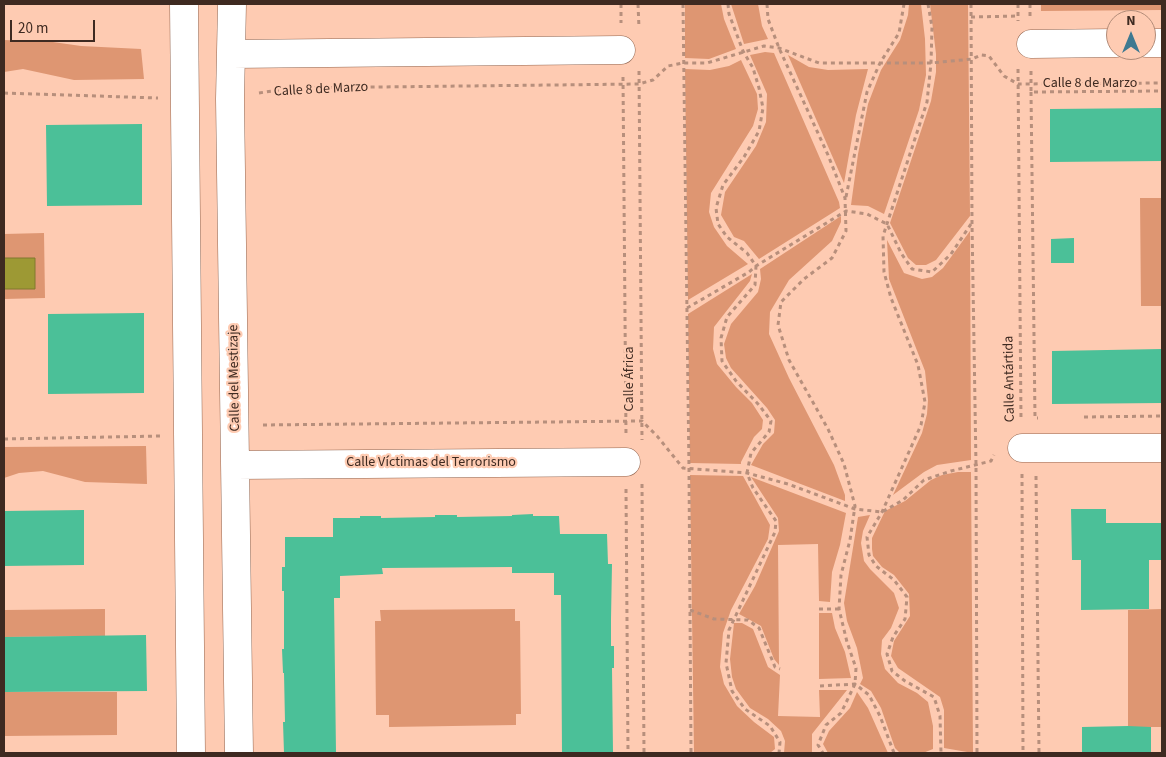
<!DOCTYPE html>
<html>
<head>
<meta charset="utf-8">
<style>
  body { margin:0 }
  #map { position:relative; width:1166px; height:757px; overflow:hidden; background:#fecbb2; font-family:"Source Sans 3",sans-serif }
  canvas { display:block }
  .frame { position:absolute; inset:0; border:5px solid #3e2a21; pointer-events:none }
  .north { position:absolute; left:1106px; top:10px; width:50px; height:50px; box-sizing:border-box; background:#fecbb2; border:1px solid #b18b78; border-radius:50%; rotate:0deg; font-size:14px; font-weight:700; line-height:20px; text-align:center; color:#3e2a21 }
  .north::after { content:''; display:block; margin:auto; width:18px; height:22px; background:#3e7991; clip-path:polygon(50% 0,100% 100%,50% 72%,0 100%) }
  .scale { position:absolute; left:10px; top:20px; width:85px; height:22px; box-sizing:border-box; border:2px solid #3e2a21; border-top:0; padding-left:6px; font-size:15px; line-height:18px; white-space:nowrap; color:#3e2a21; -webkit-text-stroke:4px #fecbb2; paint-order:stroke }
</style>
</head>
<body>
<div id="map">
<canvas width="1166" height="757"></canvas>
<div class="frame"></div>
<div class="north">N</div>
<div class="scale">20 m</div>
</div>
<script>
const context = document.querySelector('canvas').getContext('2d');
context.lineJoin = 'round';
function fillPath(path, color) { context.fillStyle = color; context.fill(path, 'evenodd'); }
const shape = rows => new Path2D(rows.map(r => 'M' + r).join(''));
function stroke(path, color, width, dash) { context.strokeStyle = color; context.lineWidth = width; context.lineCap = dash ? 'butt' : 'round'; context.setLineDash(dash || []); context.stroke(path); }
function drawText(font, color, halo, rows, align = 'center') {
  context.font = font + ' "Source Sans 3",sans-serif'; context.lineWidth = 4.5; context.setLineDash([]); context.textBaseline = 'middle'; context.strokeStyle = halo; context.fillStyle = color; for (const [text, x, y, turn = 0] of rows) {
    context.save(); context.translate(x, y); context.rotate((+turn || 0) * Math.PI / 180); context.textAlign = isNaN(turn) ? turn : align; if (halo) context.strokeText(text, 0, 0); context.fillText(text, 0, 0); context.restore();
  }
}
fillPath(shape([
  [685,4,721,4,724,19,736,49,709,59,685,58],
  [731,4,758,4,762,26,768,39,744,44],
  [909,4,921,4,925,39,926,75,919,110,884,214,868,206,851,205,858,154,868,104,881,70,900,40,908,15],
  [930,4,968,4,970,216,936,260,926,265,916,265,908,258,890,223,931,101,936,72,936,54],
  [1041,4,1162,4,1162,10,1041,11],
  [4,40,53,42,81,46,141,49,144,79,74,80,23,69,4,72],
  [765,52,774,53,839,202,840,208,759,259,744,241,734,237,721,215,725,192,756,146,766,122,767,94,750,55],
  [788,55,809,67,828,70,868,69,856,115,844,183],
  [741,60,757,94,758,109,753,126,711,193,709,212,714,227,727,246,748,264,688,300,685,69,710,70,729,66],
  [1140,198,1162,198,1162,306,1141,306],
  [841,216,841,222,832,241,789,280,770,312,769,334,789,378,834,465,845,495,845,501,751,465,763,444,774,433,775,420,767,408,731,368,726,358,724,344,731,324,758,292,761,279,760,269],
  [970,231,971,460,937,465,924,472,893,495,922,433,927,414,928,400,925,371,889,279,887,240,904,273,922,279,932,277,943,268],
  [44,233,45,298,4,299,4,234],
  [752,274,750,281,714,327,713,349,717,364,736,387,752,403,763,420,762,429,754,437,741,462,741,464,690,463,688,314],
  [146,446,147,484,85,482,43,471,19,473,4,478,4,447],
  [958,472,971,472,973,753,944,748,944,710,940,697,898,668,891,656,894,641,910,616,909,594,894,575,882,567,873,556,872,549,872,538,885,511,905,501,931,480,942,475],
  [690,475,743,476,770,525,768,539,731,610,723,633,720,667,724,684,737,706,754,722,774,737,775,749,770,753,694,753],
  [751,477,846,513,840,545,832,572,830,602,819,601,818,544,778,545,779,665,774,659,761,626,739,614,755,586,779,531,778,518],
  [870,515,863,531,861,543,864,561,870,569,894,593,899,608,891,628,882,640,881,654,885,669,898,683,917,693,928,702,933,726,933,749,923,753,900,753,895,748,881,708,871,691,860,684,863,678,857,648,847,621,844,603,858,517],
  [105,609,105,636,4,637,4,610],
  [515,609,515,621,520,621,521,714,516,714,516,725,389,727,389,715,376,715,375,621,381,621,380,610],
  [1162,609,1162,727,1128,727,1128,610],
  [819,613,832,613,835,628,845,652,851,678,819,679],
  [734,623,742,623,753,629,768,667,780,675,778,716,820,717,819,690,847,690,812,734,812,753,784,753,785,741,781,731,768,719,750,708,736,689,732,677,730,659],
  [4,692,117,692,117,735,4,736],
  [857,692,868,708,888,753,828,753,823,744,829,731,850,708]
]), '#de9672');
const water = shape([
  [4,258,35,258,35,289,4,289,4,258]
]);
fillPath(water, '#9d9934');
stroke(water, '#80782e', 1);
fillPath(shape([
  [1162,108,1162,161,1050,162,1050,109],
  [142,124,142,205,47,206,46,125],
  [1074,238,1074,263,1051,263,1051,239],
  [144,313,144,393,48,394,48,314],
  [1162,349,1162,403,1052,404,1052,351],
  [1071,509,1106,509,1106,523,1162,523,1162,560,1149,560,1149,609,1081,610,1081,560,1072,560],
  [84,510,84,565,4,566,4,511],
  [533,514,533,516,559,516,560,534,607,534,608,564,612,564,611,619,611,646,614,646,614,668,612,668,613,753,562,753,561,595,554,595,554,573,512,573,512,567,382,568,383,574,340,576,340,598,334,598,336,753,284,753,283,722,285,722,284,673,283,673,282,649,284,649,284,591,282,591,282,567,285,567,285,537,333,537,333,518,360,518,360,516,381,516,381,518,435,517,435,515,457,515,457,517,512,516,512,515],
  [146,635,147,691,4,692,4,637],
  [1128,726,1151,727,1151,753,1082,753,1082,727]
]), '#4bc098');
const minor = shape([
  [184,4,191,753],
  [232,4,230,99,239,753],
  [1146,43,1162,43],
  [1031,44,1116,43],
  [232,54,621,50],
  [1022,448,1162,448],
  [236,465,626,462]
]);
stroke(minor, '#936650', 29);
stroke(shape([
  [621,4,621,23],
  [638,4,639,28],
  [683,4,689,469,691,753],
  [728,4,729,14,743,51,753,68,759,88,763,108,759,131,744,157,723,185,716,208,718,224,727,237,747,253,756,266,755,285,727,317,721,338,722,361,736,381,759,405,771,421,769,432,751,453,747,473,753,488,776,521,775,532,729,630,726,663,732,691,745,709,770,726,780,742,779,753],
  [767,4,768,19,779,48,828,155,845,198,846,231,832,258,804,279,781,302,778,325,789,360,828,429,844,464,855,506,850,540,841,575,839,609,847,642,856,668,855,684,841,713,826,725,818,745,823,753],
  [928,4,932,27,931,63,927,102,883,236,884,272,891,298,918,365,925,402,921,425,882,512,867,537,869,555,876,566,894,580,907,597,905,619,893,637,887,654,892,671,905,681,934,697,940,716,941,753],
  [971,4,972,223,976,465,977,753],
  [1018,4,1018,21],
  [1030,4,1030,16],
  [971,17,1018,16],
  [1018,69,1021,421],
  [639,71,642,440],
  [1031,71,1031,92,1162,91],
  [623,77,626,436],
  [1031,92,1035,418,1038,418],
  [4,93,158,98],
  [259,93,291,88,639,84,653,80,668,66,683,63,707,63,764,46,779,48,819,63,931,63,972,59,981,55,989,56,1004,76,1018,84,1162,83],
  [846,197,867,92,880,63,899,33,904,4],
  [687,308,749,272,756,266,846,211,867,214,887,224,901,253,912,269,932,272,951,254,971,224],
  [1084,417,1162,416],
  [263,425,642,421,657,436,683,468,747,473,788,484,855,509,882,512,903,500,924,480,951,471,991,461,994,455],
  [4,439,161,436],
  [1022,474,1023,753],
  [1036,476,1039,753],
  [642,484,644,753],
  [626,489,628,753],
  [819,609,839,609],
  [690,610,714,619,748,620,759,628,775,667,780,669],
  [820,686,855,684,869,695,880,716,894,753]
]), '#b78f7c', 3, [4, 4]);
stroke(minor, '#fff', 28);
drawText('14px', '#3e2a21', '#fecbb2', [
  ["Calle 8 de Marzo",1090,84],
  ["Calle 8 de Marzo",321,90,-3],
  ["Calle del Mestizaje",235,378,-91],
  ["Calle África",630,379,-90],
  ["Calle Antártida",1010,379,-91],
  ["Calle Víctimas del Terrorismo",431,463]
]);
</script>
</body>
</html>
